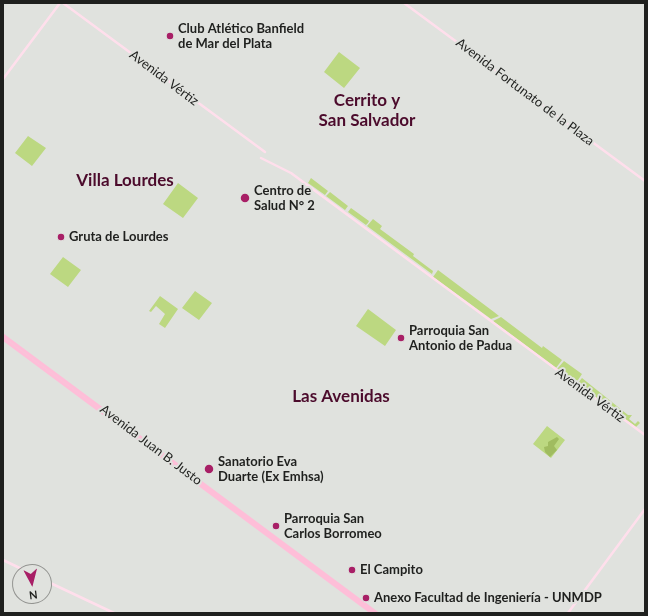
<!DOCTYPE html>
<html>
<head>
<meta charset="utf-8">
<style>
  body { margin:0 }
  #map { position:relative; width:648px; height:616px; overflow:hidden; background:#e0e2de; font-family:Lato,sans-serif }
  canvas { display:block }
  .frame { position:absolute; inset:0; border:4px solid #1f201e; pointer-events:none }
  .north { position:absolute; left:12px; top:564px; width:40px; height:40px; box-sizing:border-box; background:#e0e2de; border:1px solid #939491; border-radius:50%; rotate:173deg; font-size:11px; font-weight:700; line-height:16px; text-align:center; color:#1f201e }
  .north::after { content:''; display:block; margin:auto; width:14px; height:18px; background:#a81f66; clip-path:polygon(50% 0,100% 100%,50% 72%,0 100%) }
</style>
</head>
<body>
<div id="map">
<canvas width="648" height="616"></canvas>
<div class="frame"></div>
<div class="north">N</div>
</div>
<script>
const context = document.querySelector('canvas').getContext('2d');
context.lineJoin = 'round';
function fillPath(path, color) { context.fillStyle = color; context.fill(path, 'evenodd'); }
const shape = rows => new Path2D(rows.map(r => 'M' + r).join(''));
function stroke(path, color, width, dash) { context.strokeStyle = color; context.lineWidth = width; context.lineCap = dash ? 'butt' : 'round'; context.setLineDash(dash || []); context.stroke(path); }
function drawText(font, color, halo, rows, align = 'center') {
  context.font = font + ' Lato,sans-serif'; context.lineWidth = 4; context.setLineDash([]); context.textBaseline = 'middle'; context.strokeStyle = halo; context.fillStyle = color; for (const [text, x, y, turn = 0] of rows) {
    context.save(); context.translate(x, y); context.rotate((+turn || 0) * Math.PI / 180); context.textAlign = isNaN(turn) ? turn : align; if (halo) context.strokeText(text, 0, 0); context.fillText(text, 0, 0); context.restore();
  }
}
fillPath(shape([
  [339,52,360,68,344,88,324,72],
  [28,136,46,148,32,166,15,153],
  [311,178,328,191,325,195,308,183],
  [178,183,198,198,183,218,163,204],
  [330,192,348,206,345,210,326,196],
  [351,208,369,221,368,223,366,225,348,212],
  [373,219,382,226,380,229,414,254,413,256,433,271,432,274,367,226],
  [63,257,81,270,68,287,50,274],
  [438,270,494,312,499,316,491,319,433,277],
  [195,291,212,303,199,320,182,308],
  [160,296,178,309,165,328,159,324,165,314,156,306,151,312,149,311],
  [368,309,396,330,385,346,356,326],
  [501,317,542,348,543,346,562,360,556,368,493,321],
  [564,361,582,374,576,383,557,369],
  [582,378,628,415,632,415,629,419,635,424,638,421,640,423,636,427,577,384],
  [547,426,565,440,551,458,533,444]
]), '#bcd881');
fillPath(shape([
  [557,437,559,439,554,446,557,450,550,457,545,452,544,447,548,446,548,442]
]), '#a0bc60');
stroke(shape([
  [63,3,265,152],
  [404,3,645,181],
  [3,79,60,3],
  [261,158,291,173,645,435],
  [3,560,28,572],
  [44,580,114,613],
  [568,613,645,509]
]), '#ffdfec', 2.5);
stroke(shape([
  [3,335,377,613],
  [3,339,372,613]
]), '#febed8', 3);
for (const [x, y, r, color] of [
  [170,36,4,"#a81f66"],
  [245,198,5,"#a81f66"],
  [61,237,4,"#a81f66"],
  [401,338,4,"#a81f66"],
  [209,469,5,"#a81f66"],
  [276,526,4,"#a81f66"],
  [352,570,4,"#a81f66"],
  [366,598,4,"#a81f66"]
]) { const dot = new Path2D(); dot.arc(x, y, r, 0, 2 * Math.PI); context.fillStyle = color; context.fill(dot); stroke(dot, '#e0e2de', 1.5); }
drawText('bold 13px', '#1f201e', '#e0e2de', [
  ["Club Atlético Banfield",178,29],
  ["de Mar del Plata",178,44],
  ["Centro de",254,191],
  ["Salud N° 2",254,206],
  ["Gruta de Lourdes",69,237],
  ["Parroquia San",409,331],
  ["Antonio de Padua",409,346],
  ["Sanatorio Eva",218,462],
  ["Duarte (Ex Emhsa)",218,477],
  ["Parroquia San",284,519],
  ["Carlos Borromeo",284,534],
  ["El Campito",360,570],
  ["Anexo Facultad de Ingeniería - UNMDP",374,598]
], 'left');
drawText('13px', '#1f201e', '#e0e2de', [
  ["Avenida Vértiz",164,78,37],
  ["Avenida Fortunato de la Plaza",525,92,37],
  ["Avenida Vértiz",590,395,36],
  ["Avenida Juan B. Justo",151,445,37]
]);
drawText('bold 17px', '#4c0b2c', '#e0e2de', [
  ["Cerrito y",367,101],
  ["San Salvador",367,121],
  ["Villa Lourdes",125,181],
  ["Las Avenidas",341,397]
]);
</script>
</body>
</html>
